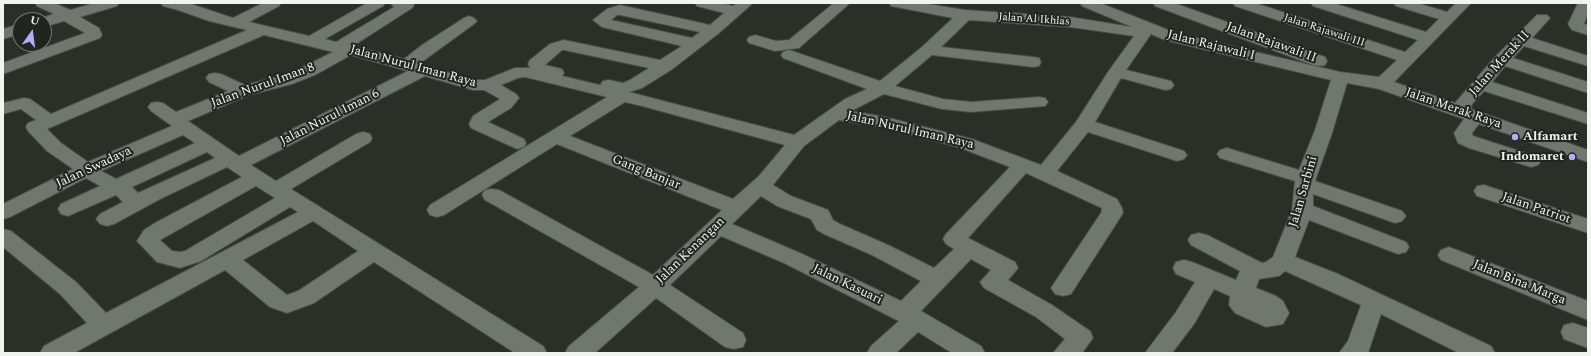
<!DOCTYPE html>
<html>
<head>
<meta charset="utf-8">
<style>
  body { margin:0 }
  #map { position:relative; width:1591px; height:356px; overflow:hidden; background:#2a3028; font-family:Spectral,serif }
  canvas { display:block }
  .frame { position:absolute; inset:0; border:4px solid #f1f5f0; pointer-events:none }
  .north { position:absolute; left:12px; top:12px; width:40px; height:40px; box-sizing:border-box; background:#20261f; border:1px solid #747973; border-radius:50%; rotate:14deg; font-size:11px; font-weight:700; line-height:16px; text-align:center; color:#f1f5f0 }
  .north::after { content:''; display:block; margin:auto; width:14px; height:18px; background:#b6acf8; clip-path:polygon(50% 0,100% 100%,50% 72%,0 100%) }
</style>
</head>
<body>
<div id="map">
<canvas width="1591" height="356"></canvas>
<div class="frame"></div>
<div class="north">U</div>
</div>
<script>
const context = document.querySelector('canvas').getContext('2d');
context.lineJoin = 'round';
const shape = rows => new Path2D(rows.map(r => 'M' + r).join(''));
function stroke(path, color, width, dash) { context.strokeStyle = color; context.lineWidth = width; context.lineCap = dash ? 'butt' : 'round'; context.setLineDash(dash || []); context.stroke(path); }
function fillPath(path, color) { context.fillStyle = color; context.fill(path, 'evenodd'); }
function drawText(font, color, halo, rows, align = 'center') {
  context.font = font + ' Spectral,serif'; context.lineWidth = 4; context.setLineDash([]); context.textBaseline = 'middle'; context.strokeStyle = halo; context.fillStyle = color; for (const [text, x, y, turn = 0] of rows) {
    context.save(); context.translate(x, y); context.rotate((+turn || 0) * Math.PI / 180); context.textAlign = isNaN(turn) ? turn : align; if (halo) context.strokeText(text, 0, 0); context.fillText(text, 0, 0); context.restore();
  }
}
const minor = shape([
  [35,3,54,3,70,10,95,3,119,3,117,6,80,17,99,28,102,35,100,38,3,74,3,63,85,33,64,21,44,27,44,20,38,20,39,19,54,14,37,6,35,3],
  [161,3,188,3,233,18,263,3,281,3,279,6,249,22,309,36,367,3,385,3,383,6,325,39,336,42,394,7,390,3,413,3,414,5,412,8,353,46,404,59,422,45,464,18,469,16,474,18,477,21,474,24,419,64,474,80,485,80,515,68,530,68,528,64,530,60,550,44,564,40,660,60,682,46,602,27,593,20,607,9,620,5,710,25,724,13,697,6,695,3,721,3,733,6,737,3,753,3,719,33,671,70,642,88,629,92,794,135,845,99,867,89,783,58,781,55,783,52,789,50,795,52,880,81,922,47,953,18,896,7,891,6,889,3,922,3,965,10,1070,17,1132,27,1082,6,1080,3,1100,3,1176,33,1340,72,1379,77,1397,60,1235,6,1233,3,1255,3,1405,52,1418,40,1313,6,1311,3,1333,3,1426,32,1439,19,1396,6,1394,3,1417,3,1447,12,1456,3,1471,3,1394,82,1455,103,1496,56,1537,15,1547,15,1550,18,1532,38,1588,56,1588,66,1524,46,1513,58,1588,82,1588,93,1505,66,1492,82,1588,113,1588,124,1484,91,1472,104,1471,109,1588,150,1588,162,1479,124,1472,133,1473,136,1538,157,1541,161,1538,165,1531,167,1469,148,1458,143,1454,133,1464,119,1379,89,1347,83,1332,133,1315,181,1402,211,1406,216,1402,221,1395,223,1313,194,1313,206,1406,242,1409,247,1406,252,1398,254,1309,220,1295,257,1338,274,1491,346,1495,353,1459,353,1381,314,1368,353,1339,353,1348,341,1361,305,1285,271,1279,276,1259,279,1256,288,1276,296,1283,301,1289,313,1283,324,1266,327,1235,313,1229,305,1230,296,1214,289,1194,324,1172,353,1145,353,1176,312,1195,282,1176,274,1173,268,1176,262,1184,260,1192,262,1236,280,1240,271,1191,245,1188,240,1191,235,1199,233,1207,235,1262,263,1266,262,1273,257,1292,210,1295,181,1220,158,1217,154,1220,150,1227,148,1299,170,1314,133,1331,80,1165,40,1151,34,1126,70,1171,81,1174,85,1171,89,1165,90,1121,78,1095,122,1184,151,1187,155,1184,159,1177,161,1088,132,1057,171,1117,199,1122,208,1123,213,1071,294,1063,296,1055,294,1051,288,1101,213,1102,208,1026,173,968,238,1015,262,1018,268,1008,280,1052,305,1090,331,1093,338,1082,353,1053,353,1065,339,1036,317,984,288,980,282,991,270,971,259,921,311,981,346,985,353,952,353,918,332,896,353,867,353,871,346,899,321,784,263,721,236,670,285,743,333,746,340,743,347,734,349,725,347,656,298,595,353,565,353,569,346,639,287,485,200,482,195,485,190,492,189,499,190,653,275,722,210,557,144,444,215,437,217,430,215,427,210,430,205,607,97,525,77,518,78,501,85,516,94,519,98,511,108,488,122,524,139,526,143,524,147,517,149,471,128,469,124,473,116,500,99,484,90,473,90,425,76,251,165,276,181,356,134,363,132,370,134,372,138,370,142,291,189,543,346,547,353,515,353,374,262,314,303,287,313,270,307,225,270,74,353,40,353,44,346,87,323,60,294,3,247,3,229,11,231,76,282,106,313,298,212,290,207,201,261,180,268,157,262,137,241,144,230,155,223,242,177,227,167,160,199,114,224,107,226,100,224,96,219,100,214,123,202,116,195,68,216,61,214,58,209,61,204,100,186,86,178,10,217,3,219,3,204,73,169,47,151,28,131,26,127,28,123,36,120,21,109,3,114,3,103,24,98,30,99,51,114,247,30,209,21,178,10,163,6,161,3],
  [617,15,620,15,700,32,692,38,611,20,617,15],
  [969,20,1070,27,1134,36,1108,72,1076,122,1041,165,972,139,885,117,851,111,884,94,942,109,971,112,1045,106,1048,102,1045,98,1039,97,971,102,943,99,895,86,932,55,1033,67,1039,66,1041,62,1039,58,1033,57,941,47,969,20],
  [264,35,333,52,303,67,280,76,245,85,221,74,215,73,209,74,206,78,209,82,228,91,176,112,163,103,157,102,151,103,148,107,151,111,172,126,88,162,61,143,47,129,264,35],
  [562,50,564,50,649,68,630,80,623,83,609,80,603,81,600,85,562,76,564,73,562,69,545,65,562,50],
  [351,55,408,71,239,156,188,121,249,95,292,84,315,75,351,55],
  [625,102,642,106,785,145,759,176,733,199,570,136,625,102],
  [839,120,885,128,958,147,1010,167,946,234,943,239,946,244,954,249,934,268,888,245,840,224,833,220,828,210,791,196,773,185,804,146,839,120],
  [183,135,195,143,116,179,101,171,183,135],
  [207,152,215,158,138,193,132,187,207,152],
  [256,186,275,198,185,251,180,252,172,251,160,240,256,186],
  [761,196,777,206,811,219,817,230,824,234,872,255,921,281,901,301,800,253,732,224,761,196],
  [313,221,358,251,298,291,287,295,243,260,313,221],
  [834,3,850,3,799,48,775,51,749,43,747,40,749,37,755,35,776,41,789,40,834,3],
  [1153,3,1174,3,1325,57,1327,61,1325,65,1319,66,1313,65,1155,6,1153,3],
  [1578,3,1588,3,1588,13,1584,24,1588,25,1588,35,1572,30,1568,24,1578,3],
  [20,24,20,34,3,39,3,29,20,24],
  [1484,185,1588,219,1588,233,1477,196,1474,191,1477,186,1484,185],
  [1449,247,1588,301,1588,320,1441,260,1438,255,1441,250,1449,247],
  [1573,323,1588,328,1588,348,1564,339,1561,332,1564,325,1573,323]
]);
stroke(minor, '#484d47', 2);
fillPath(minor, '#6f776e');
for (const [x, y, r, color] of [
  [1515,137,4,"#b6acf8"],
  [1572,157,4,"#b6acf8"]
]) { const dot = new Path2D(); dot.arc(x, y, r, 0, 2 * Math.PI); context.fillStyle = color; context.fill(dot); stroke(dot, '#20261f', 1.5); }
drawText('11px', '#f1f5f0', '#20261f', [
  ["Jalan Al Ikhlas",1034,20,4],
  ["Jalan Rajawali III",1324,31,18]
]);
drawText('13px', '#f1f5f0', '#20261f', [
  ["Jalan Rajawali II",1271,43,20],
  ["Jalan Rajawali I",1211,46,14],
  ["Jalan Merak II",1500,64,-48],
  ["Jalan Nurul Iman Raya",413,67,15],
  ["Jalan Nurul Iman 8",263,86,-20],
  ["Jalan Merak Raya",1453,109,19],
  ["Jalan Nurul Iman 6",330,118,-27],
  ["Jalan Nurul Iman Raya",910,131,13],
  ["Jalan Swadaya",94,168,-25],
  ["Gang Banjar",646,173,22],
  ["Jalan Sarbini",1304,192,-74],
  ["Jalan Patriot",1536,209,19],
  ["Jalan Kenangan",691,251,-44],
  ["Jalan Bina Marga",1519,283,22],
  ["Jalan Kasuari",847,285,26]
]);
drawText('bold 13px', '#f1f5f0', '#20261f', [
  ["Alfamart",1523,137],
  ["Indomaret",1564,157,"right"]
], 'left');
</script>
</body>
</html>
